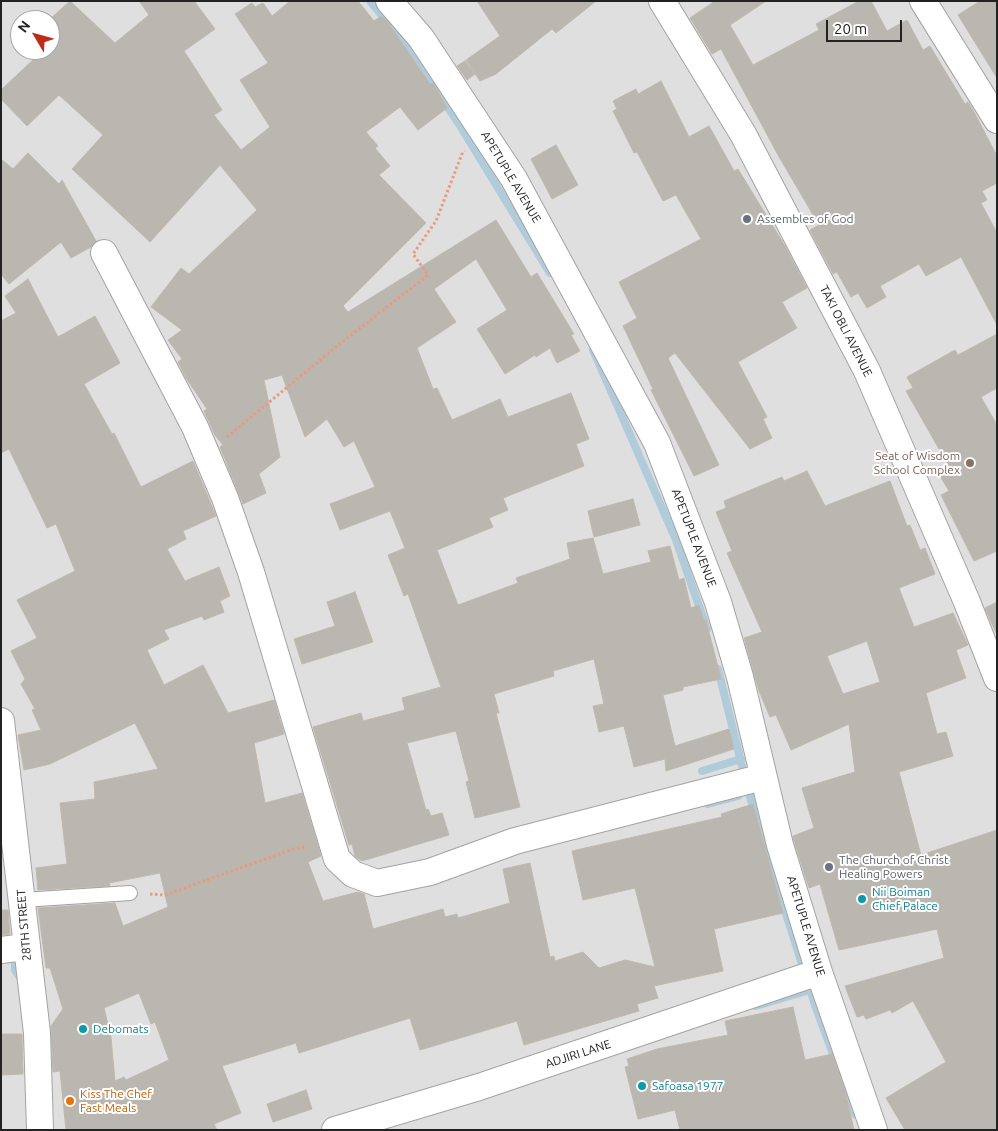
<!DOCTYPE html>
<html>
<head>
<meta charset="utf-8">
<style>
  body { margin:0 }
  #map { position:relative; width:998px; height:1131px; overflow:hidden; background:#f1efea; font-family:Ubuntu,sans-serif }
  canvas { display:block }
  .frame { position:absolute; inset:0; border:2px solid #222; pointer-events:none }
  .north { position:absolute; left:10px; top:10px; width:50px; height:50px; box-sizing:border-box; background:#fff; border:1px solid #a7a7a7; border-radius:50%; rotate:307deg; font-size:14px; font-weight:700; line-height:20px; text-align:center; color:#222 }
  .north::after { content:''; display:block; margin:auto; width:18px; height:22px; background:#bc2c18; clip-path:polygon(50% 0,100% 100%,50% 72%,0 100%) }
  .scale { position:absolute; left:826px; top:20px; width:76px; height:22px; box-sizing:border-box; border:2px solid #222; border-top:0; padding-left:6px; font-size:15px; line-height:18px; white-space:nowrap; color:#222; -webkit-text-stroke:4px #fff; paint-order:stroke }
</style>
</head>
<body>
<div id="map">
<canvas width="998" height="1131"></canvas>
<div class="frame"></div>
<div class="north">N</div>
<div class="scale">20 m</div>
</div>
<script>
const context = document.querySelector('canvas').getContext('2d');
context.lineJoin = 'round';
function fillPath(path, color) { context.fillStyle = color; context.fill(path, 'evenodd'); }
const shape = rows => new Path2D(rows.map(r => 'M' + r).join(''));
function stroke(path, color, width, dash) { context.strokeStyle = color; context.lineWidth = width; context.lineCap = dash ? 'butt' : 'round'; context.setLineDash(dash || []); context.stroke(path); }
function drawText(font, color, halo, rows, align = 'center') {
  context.font = font + ' Ubuntu,sans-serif'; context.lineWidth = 4; context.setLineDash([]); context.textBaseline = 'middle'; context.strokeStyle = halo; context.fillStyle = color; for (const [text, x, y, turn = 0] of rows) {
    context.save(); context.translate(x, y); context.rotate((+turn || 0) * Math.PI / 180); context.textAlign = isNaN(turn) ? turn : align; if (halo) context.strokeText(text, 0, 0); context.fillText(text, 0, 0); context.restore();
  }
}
fillPath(shape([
  [1,1,997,1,997,1130,1,1130],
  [20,20,50,20,50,50,20,50]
]), '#e0dfdf');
stroke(shape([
  [370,1,404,42,459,124,550,273],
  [593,350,676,540,707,629],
  [718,669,748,790,783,904,815,1005,855,1114],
  [702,771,741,759],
  [708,804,738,796],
  [21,954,15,964,15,970,21,979],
  [756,1006,810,990]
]), '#b0cbd9', 8);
const building = shape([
  [70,1,115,43,149,15,139,1,194,1,215,29,184,51,222,110,214,115,241,150,270,127,240,80,268,63,235,14,252,3,255,7,263,3,272,16,290,1,358,1,374,21,381,16,387,21,430,84,433,83,447,108,418,130,400,107,366,132,378,146,375,148,390,166,379,175,426,223,343,306,348,312,496,220,531,277,537,273,574,334,571,335,580,351,557,363,550,348,536,357,535,355,505,374,477,329,507,310,476,259,434,289,456,322,417,348,433,389,437,388,452,420,500,399,508,417,571,393,589,439,576,444,584,466,503,498,508,510,489,518,493,527,437,550,458,605,518,583,516,578,570,559,567,543,593,538,603,574,651,562,648,551,670,546,679,580,684,578,691,608,699,605,704,621,706,620,721,679,683,687,683,690,663,695,675,746,729,729,734,749,666,771,665,759,634,767,624,726,599,732,593,706,604,704,594,659,553,671,554,676,494,694,499,713,496,713,520,807,475,818,466,782,469,781,456,731,407,743,426,810,428,809,431,816,442,813,449,835,362,861,355,856,352,844,349,845,313,727,361,713,363,721,405,710,402,698,441,687,408,594,404,596,388,555,405,548,390,511,340,530,330,504,375,487,354,441,344,447,327,419,305,437,282,375,264,380,280,457,259,474,266,493,243,504,220,447,223,445,215,435,204,411,207,409,186,378,178,362,182,359,168,340,182,330,151,307,181,268,189,274,257,210,220,165,150,242,72,169,103,135,59,95,27,126,1,99,1,90,34,59,24,50,50,50,49,20,70,1],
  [477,1,596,1,556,33,552,29,496,74,480,81,466,60,500,36,477,1],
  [715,1,766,1,730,25,753,65,819,30,816,24,859,1,871,1,887,31,907,20,923,50,930,46,965,104,968,102,974,112,997,156,997,183,982,191,987,200,981,203,997,233,997,325,961,257,926,276,919,264,880,286,886,297,867,308,858,293,851,297,837,272,833,274,810,230,819,225,778,155,721,49,712,54,690,18,715,1],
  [980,1,997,1,997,78,958,15,980,1],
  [465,61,475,74,467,80,457,66,465,61],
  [661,81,689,137,709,126,734,171,738,169,785,246,807,288,782,302,797,328,738,362,767,417,763,419,772,438,750,449,675,353,668,358,719,465,694,476,651,390,653,389,623,326,637,318,619,282,701,239,676,195,663,201,637,152,634,153,613,111,617,109,613,101,636,89,638,94,661,81],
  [556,145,578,185,552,199,531,159,556,145],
  [28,153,59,184,62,180,96,241,91,247,71,258,61,242,9,284,1,274,1,159,13,169,28,153],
  [28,279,58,337,95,316,120,363,84,384,112,434,114,433,141,487,193,461,216,516,183,531,186,539,167,549,185,581,219,567,230,596,220,601,224,612,204,620,202,616,164,630,169,639,147,650,164,685,203,665,228,713,274,700,284,734,254,743,265,803,302,793,321,856,308,862,323,901,358,892,364,894,373,929,443,909,445,917,457,914,458,918,510,903,503,869,530,863,550,957,554,956,555,961,583,952,599,968,625,960,655,967,635,888,583,900,572,851,722,817,721,814,753,804,783,913,714,929,723,971,654,986,658,998,637,1004,639,1011,524,1045,517,1021,420,1050,410,1018,299,1053,296,1043,222,1066,241,1113,214,1124,217,1130,66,1130,60,1071,53,1072,51,1026,63,1009,50,968,46,968,38,908,115,903,123,926,168,907,160,873,109,883,110,886,38,890,36,868,67,864,60,803,95,799,94,782,158,769,135,723,50,764,24,770,18,735,41,730,32,710,35,709,21,684,25,679,11,651,37,638,17,600,75,571,56,524,47,528,9,449,1,453,1,321,16,313,5,296,28,279],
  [139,993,151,1024,155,1022,169,1060,126,1080,124,1077,115,1081,111,1037,104,1008,139,993],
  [997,334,997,388,981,397,997,425,997,551,974,561,941,495,949,491,940,476,951,470,906,391,913,388,907,377,955,350,958,355,997,334],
  [807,471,825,506,890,481,907,526,910,525,920,550,925,548,935,574,899,588,914,627,953,613,968,645,956,650,966,678,926,693,937,734,946,732,953,756,899,772,921,855,997,830,997,1130,905,1130,886,1098,946,1062,913,1001,892,1013,890,1010,866,1019,864,1015,857,1017,845,986,944,958,937,929,839,950,820,884,809,888,794,841,793,836,814,828,802,788,855,772,849,724,791,750,776,715,770,717,759,691,744,638,762,632,727,553,732,551,716,512,726,508,724,501,782,477,784,481,807,471],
  [867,641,880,682,843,694,827,656,867,641],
  [633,499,640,525,594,537,588,511,633,499],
  [355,592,373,642,302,664,294,639,335,626,327,602,355,592],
  [997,602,997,633,996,633,985,608,997,602],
  [1,910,8,910,10,934,1,935,1,910],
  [793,1007,805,1060,832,1054,845,1091,854,1130,680,1130,675,1110,638,1119,625,1067,629,1066,627,1059,657,1049,728,1035,725,1021,793,1007],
  [1,1034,22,1034,23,1074,2,1075,1,1034],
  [306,1090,312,1109,273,1122,267,1104,306,1090]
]);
fillPath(building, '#bab6b0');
stroke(building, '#c1b9ae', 1);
const lane = shape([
  [22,900,130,893]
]);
const street = shape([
  [389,1,421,38,514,179,657,443,718,602,740,677,780,845,819,972,874,1130],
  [662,1,743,134,867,371,967,602,997,678],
  [923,1,997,120],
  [104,253,195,427,225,498,251,572,337,859,353,874,377,883,430,872,515,841,763,777],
  [1,721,37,1033,40,1130],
  [1,950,25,947],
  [335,1130,479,1087,819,972]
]);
stroke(lane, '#a3a3a3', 16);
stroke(street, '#a3a3a3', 28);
stroke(shape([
  [227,437,336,347,428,275,413,254,436,221,462,154,465,151],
  [150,894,165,895,293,849,307,847]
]), '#eb9981', 3, [2.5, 2.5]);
stroke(lane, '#fff', 14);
stroke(street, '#fff', 26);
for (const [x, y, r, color] of [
  [747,219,5,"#6b7280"],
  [970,463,5,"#8d6e63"],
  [829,867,5,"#6b7280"],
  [862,899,5,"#0f9aa8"],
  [83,1029,5,"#0f9aa8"],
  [642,1086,5,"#0f9aa8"],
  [70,1101,5,"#e8710a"]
]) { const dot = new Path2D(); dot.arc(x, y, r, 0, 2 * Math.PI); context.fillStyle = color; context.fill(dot); stroke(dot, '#fff', 2); }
drawText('12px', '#222', '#fff', [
  ["APETUPLE AVENUE",511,177,59],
  ["TAKI OBLI AVENUE",846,331,63],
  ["APETUPLE AVENUE",694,538,69],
  ["28TH STREET",24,925,-95],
  ["APETUPLE AVENUE",806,926,73],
  ["ADJIRI LANE",578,1054,-18]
]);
drawText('12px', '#5b616d', '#fff', [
  ["Assembles of God",757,219],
  ["The Church of Christ",839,860],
  ["Healing Powers",839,874]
], 'left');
drawText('12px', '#785e54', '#fff', [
  ["Seat of Wisdom",960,456],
  ["School Complex",960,470]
], 'right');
drawText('12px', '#0d838f', '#fff', [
  ["Nii Boiman",872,892],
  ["Chief Palace",872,906],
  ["Debomats",93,1029],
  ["Safoasa 1977",652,1086]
], 'left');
drawText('12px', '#c56008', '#fff', [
  ["Kiss The Chef",80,1094],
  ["Fast Meals",80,1108]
], 'left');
</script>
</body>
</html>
